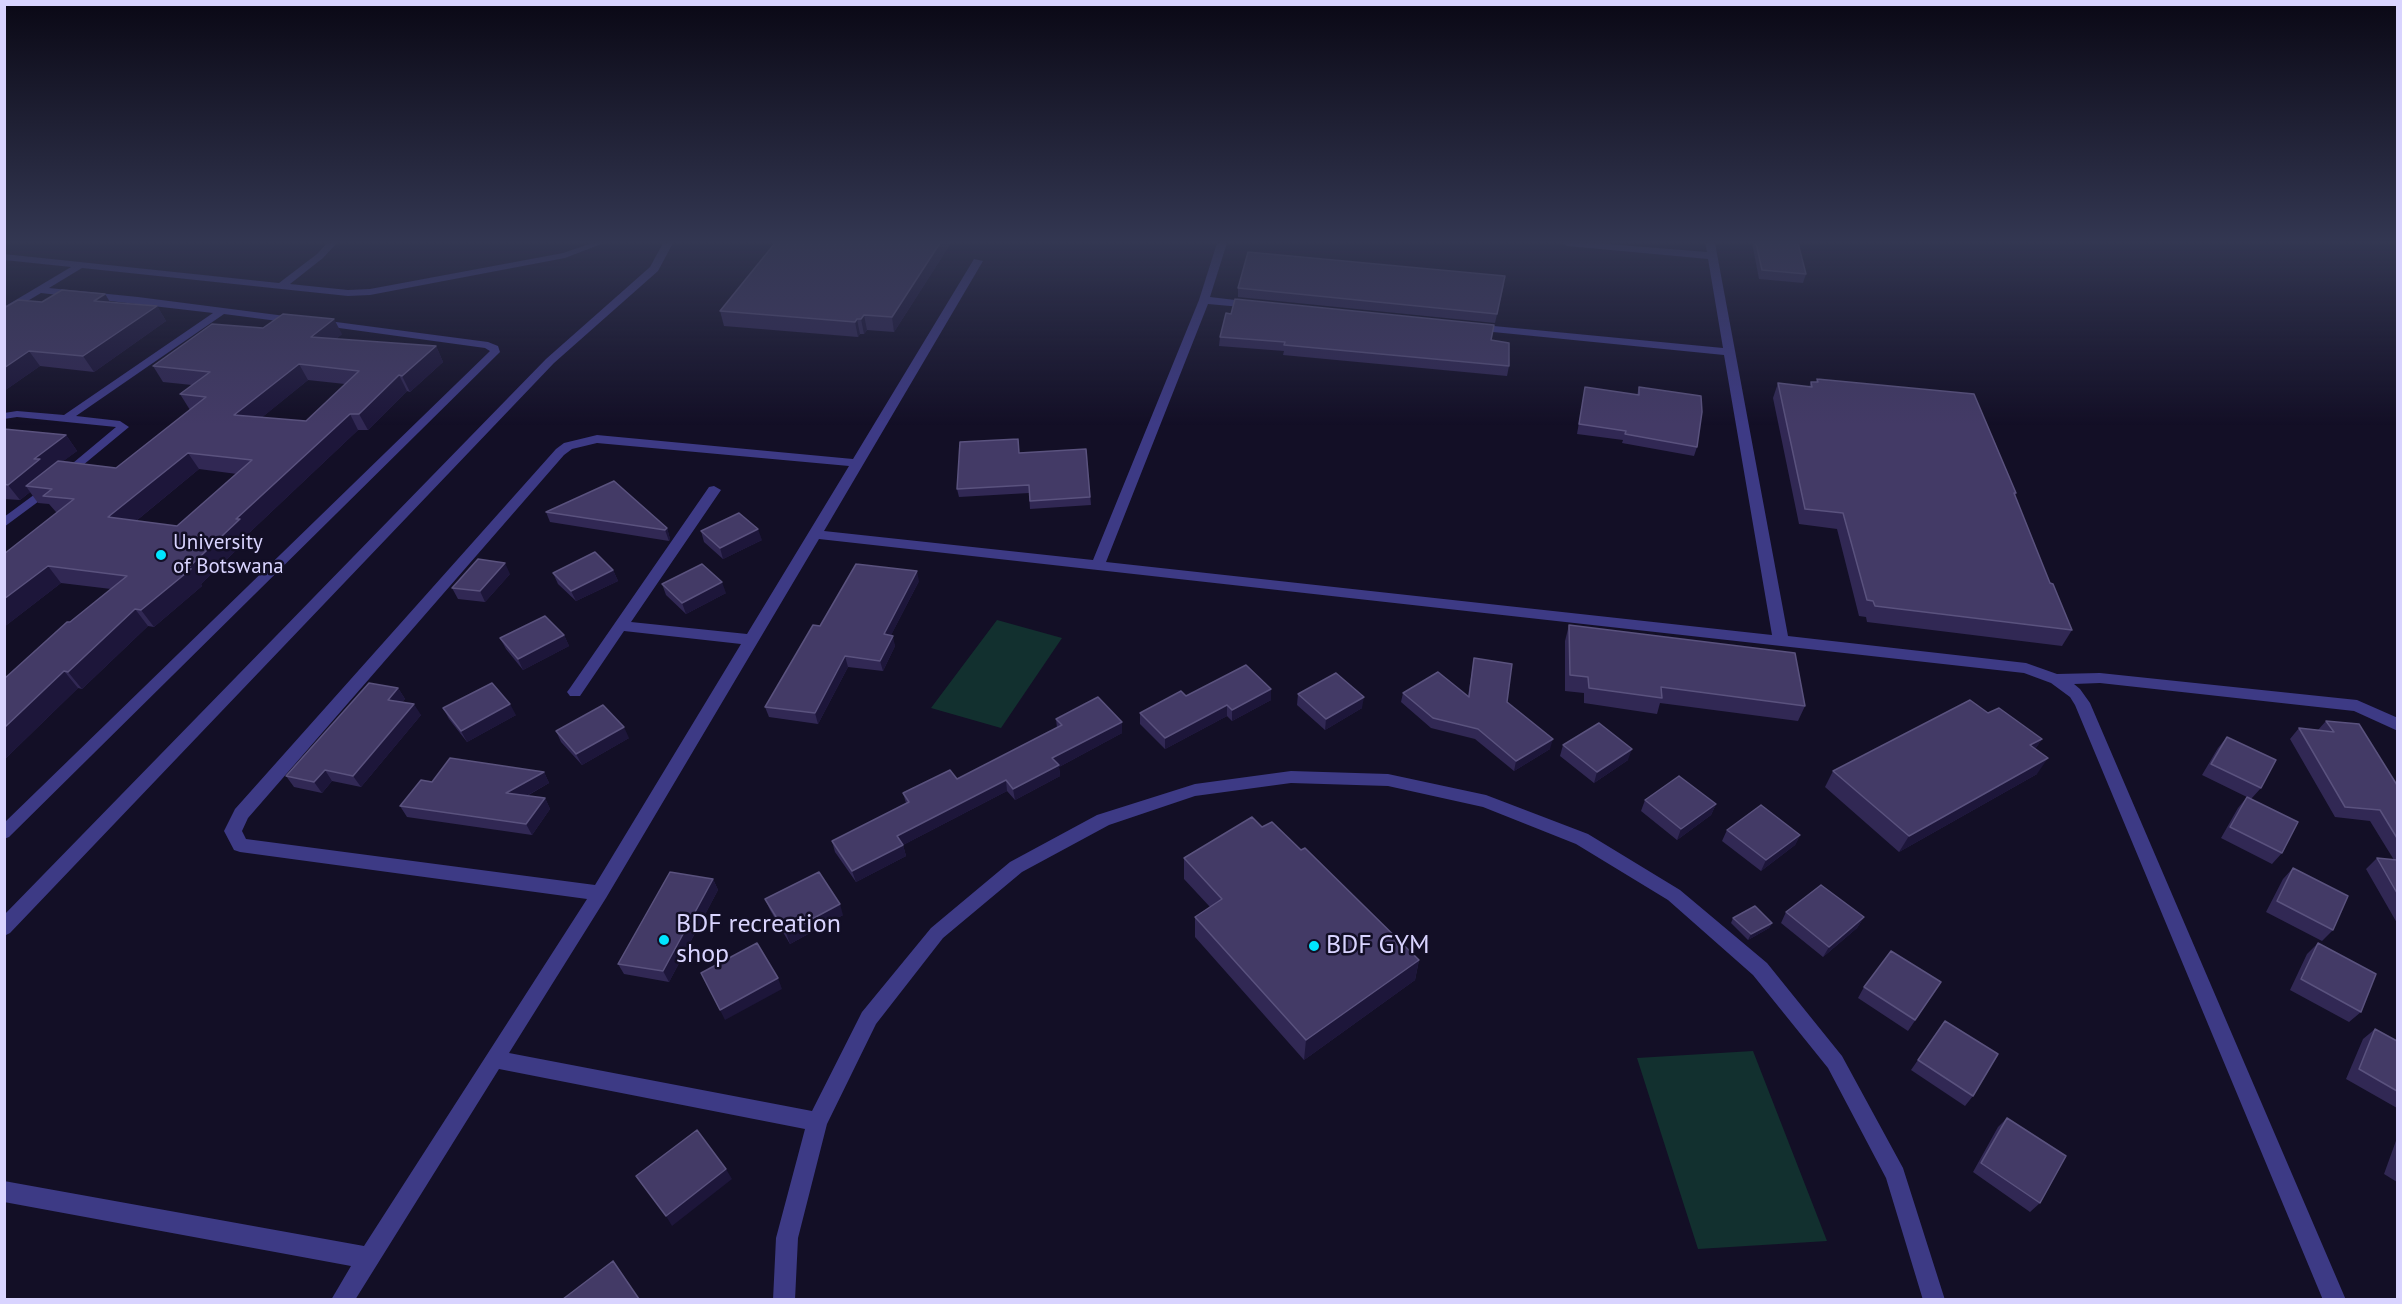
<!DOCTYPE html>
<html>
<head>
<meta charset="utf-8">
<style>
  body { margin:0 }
  #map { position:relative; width:2402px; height:1304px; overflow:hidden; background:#130f26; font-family:"PT Sans",sans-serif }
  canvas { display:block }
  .frame { position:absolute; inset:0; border:6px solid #d9d4ff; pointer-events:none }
</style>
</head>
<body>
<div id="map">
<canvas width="2402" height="1304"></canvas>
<div class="frame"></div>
</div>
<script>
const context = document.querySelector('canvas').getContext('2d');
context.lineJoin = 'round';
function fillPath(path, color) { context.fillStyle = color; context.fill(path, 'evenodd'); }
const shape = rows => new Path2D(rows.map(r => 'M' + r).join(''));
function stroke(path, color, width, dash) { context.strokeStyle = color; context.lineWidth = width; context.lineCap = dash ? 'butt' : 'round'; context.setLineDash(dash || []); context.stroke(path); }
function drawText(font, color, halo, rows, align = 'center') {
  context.font = font + ' "PT Sans",sans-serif'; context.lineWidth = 5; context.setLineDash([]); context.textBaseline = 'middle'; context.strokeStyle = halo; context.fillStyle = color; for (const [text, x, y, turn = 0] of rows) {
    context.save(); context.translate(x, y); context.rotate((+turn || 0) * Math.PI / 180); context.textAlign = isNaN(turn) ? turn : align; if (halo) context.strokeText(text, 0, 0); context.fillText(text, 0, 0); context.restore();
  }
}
fillPath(shape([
  [997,620,1062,638,1001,728,931,708],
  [1753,1051,1827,1241,1698,1249,1637,1058]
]), '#12302f');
fillPath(shape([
  [327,243,337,243,323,258,290,284,348,290,370,289,563,253,592,243,604,243,565,258,370,295,348,296,82,268,49,288,138,297,293,317,298,320,293,323,224,314,76,416,120,421,129,427,71,475,63,475,61,473,116,427,17,417,4,419,4,413,17,411,64,415,213,313,41,293,4,315,4,307,71,267,4,260,4,254,279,283,317,254,327,243],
  [321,320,488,342,498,346,500,352,9,837,4,839,4,823,490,351,485,348,317,325,316,323,321,320],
  [50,483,56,487,54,490,4,527,4,517,50,483]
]), '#3d3a85');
fillPath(shape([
  [663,243,673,243,658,271,554,363,10,933,4,936,4,915,546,359,650,267,663,243],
  [1217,243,1227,243,1210,297,1252,302,1257,305,1252,308,1208,304,1106,562,1772,635,1724,355,1473,330,1467,327,1473,324,1723,348,1708,259,1567,246,1562,243,1596,243,1707,252,1705,243,1715,243,1788,636,2026,663,2057,674,2100,673,2357,700,2398,718,2398,731,2354,711,2100,683,2074,684,2080,689,2090,703,2346,1300,2323,1300,2075,705,2070,697,2051,683,2024,673,819,539,606,898,509,1053,812,1111,862,1012,931,928,1010,862,1097,815,1195,784,1291,771,1388,774,1486,795,1588,834,1680,890,1767,963,1842,1056,1903,1168,1945,1300,1923,1300,1886,1178,1828,1068,1753,975,1668,900,1576,844,1483,807,1388,786,1291,783,1195,796,1109,825,1022,872,943,938,876,1024,827,1124,798,1238,795,1300,773,1300,776,1238,805,1129,499,1069,355,1300,331,1300,351,1266,4,1202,4,1181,364,1246,587,899,240,852,234,850,224,831,235,809,556,449,564,443,597,435,853,459,974,259,983,261,824,531,1093,560,1199,300,1217,243],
  [597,443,849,466,747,634,631,622,721,490,714,486,709,487,570,688,567,692,570,696,580,696,624,631,741,644,595,885,246,839,242,831,248,818,564,455,572,449,597,443]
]), '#3d3a85');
fillPath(shape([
  [775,243,951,243,894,332,867,330,864,334,860,334,858,337,724,326,720,311],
  [1752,243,1798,243,1806,274,1803,283,1759,279],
  [1504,285,1495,323,1238,297,1238,288],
  [105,294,110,302,157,306,166,321,94,372,40,366,4,391,42,302],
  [263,328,342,334,336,339,436,346,443,362,410,392,407,391,368,430,358,430,249,533,251,536,201,584,202,586,154,627,148,626,82,689,78,688,4,760,4,679,70,622,111,589,61,583,4,627,4,554,57,513,56,512,49,504,38,503,30,492,20,500,4,499,4,429,66,435,77,451,63,461,116,468,190,410,180,394,192,385,163,382,153,366],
  [308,380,345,384,306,421,261,418],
  [199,469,237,474,177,526,136,521],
  [1220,337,1491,340,1509,366,1507,376,1283,355,1284,351,1219,346],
  [1817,379,2016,493,2015,495,2050,583,2072,630,2062,646,1867,622,1866,617,1859,616,1837,529,1799,524,1773,398,1778,383,1809,387,1811,382,1816,382],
  [1585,387,1637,395,1639,387,1697,447,1694,456,1622,443,1623,440,1577,434],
  [1018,439,1019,453,1086,449,1091,505,1030,509,1029,493,959,497,957,489],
  [546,512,667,528,670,539,669,541,550,522],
  [701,531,762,540,723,559,704,542],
  [613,570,618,581,576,601,558,584,553,573],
  [510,574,485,602,458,599,452,588],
  [919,581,891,635,895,646,883,671,848,667,818,724,769,717,765,707,820,626],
  [662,584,726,593,686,614,666,595],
  [1569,625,1805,706,1798,721,1660,703,1657,714,1584,703,1584,693,1565,691,1565,641],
  [564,635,569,646,523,670,506,649,500,638],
  [1474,658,1507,702,1550,749,1514,771,1475,739,1431,728,1401,702,1403,693,1468,696],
  [398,688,405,699,402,702,421,715,361,787,332,781,322,793,294,787,286,776],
  [1271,689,1271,700,1232,721,1227,716,1165,749,1140,724,1140,713,1186,696],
  [1298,694,1362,708,1325,730,1297,705],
  [443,708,516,715,467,742,449,719],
  [1056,719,1122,733,1059,767,1060,776,1015,800,1007,791,903,845,906,856,856,882,835,852,832,841,906,803,903,793,957,779,1057,728],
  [2326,721,2397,785,2397,923,2366,869,2377,858,2394,860,2370,821,2335,817,2290,739,2299,728,2318,730],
  [556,731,629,738,582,765,561,742],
  [2227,737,2261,788,2251,799,2202,775,2218,748],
  [2042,739,2035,749,2037,774,1899,852,1825,787,1833,771],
  [1563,745,1628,760,1594,783,1560,756],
  [544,772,549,783,527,796,545,798,550,809,532,835,407,817,400,806,432,782],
  [2247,797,2282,853,2272,864,2221,838,2238,808],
  [1645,800,1716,804,1711,815,1677,840,1641,811],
  [1262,827,1301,850,1419,960,1415,980,1304,1060,1195,937,1195,917,1210,907,1184,879,1184,858],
  [1727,830,1800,835,1795,845,1761,871,1722,841],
  [2293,868,2333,930,2322,941,2266,912,2283,879],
  [713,879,718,890,669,982,624,974,618,964],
  [765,899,843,915,790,944,770,910],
  [1786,912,1864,917,1857,928,1823,957,1781,923],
  [1733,918,1772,923,1769,928,1748,940,1731,923],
  [2318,943,2361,1012,2349,1022,2290,990,2307,954],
  [1941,982,1908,1031,1858,998,1864,987],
  [1945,1021,1973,1096,1965,1106,1911,1070],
  [2375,1029,2397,1041,2397,1108,2346,1079,2363,1039],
  [2007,1118,2040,1203,2030,1212,1973,1172,1998,1127],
  [2397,1138,2397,1182,2384,1174]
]), '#312854');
fillPath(shape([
  [940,243,951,243,894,332,892,317],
  [105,294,114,309,94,301],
  [157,306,166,321,94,372,83,356],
  [864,315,867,330,864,334,861,319],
  [334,319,342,334,319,353,311,337],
  [857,319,860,334,858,337,855,322],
  [436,346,443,362,410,392,402,376],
  [29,351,40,366,4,391,4,368],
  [299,364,308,380,244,432,234,415],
  [399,375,407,391,368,430,359,414],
  [350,414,358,430,249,533,251,536,201,584,202,586,154,627,141,610,188,568,236,519],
  [66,435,77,451,49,472,26,486,30,492,20,500,8,485,34,459],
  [188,453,199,469,120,534,108,517],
  [667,528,670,539,669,541,665,530],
  [758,529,762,540,723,559,720,548],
  [505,563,510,574,485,602,480,591],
  [48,566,61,583,4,627,4,599],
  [613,570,618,581,576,601,571,591],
  [917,571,919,581,886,645,884,634],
  [722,582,726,593,686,614,682,603],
  [135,609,148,626,82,689,68,672],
  [564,635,569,646,523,670,518,659],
  [893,636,895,646,883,671,880,661],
  [845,656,848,667,818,724,815,713],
  [64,671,78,688,4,760,4,728],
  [398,688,405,699,395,711,388,700],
  [1271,689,1271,700,1232,721,1232,710],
  [1364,697,1362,708,1325,730,1326,719],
  [414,704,421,715,361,787,353,776],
  [510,704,516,715,467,742,461,731],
  [1227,705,1227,716,1165,749,1165,738],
  [1122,722,1122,733,1059,767,1060,776,1015,800,1013,789,1052,758],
  [624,727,629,738,582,765,576,754],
  [1553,739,1550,749,1514,771,1516,761],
  [2042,739,2031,755,2030,745],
  [1632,749,1628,760,1594,783,1597,772],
  [2048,758,2037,774,1899,852,1909,836],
  [325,770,332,781,322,793,314,782],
  [544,772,549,783,512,804,506,793],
  [1006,780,1007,791,903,845,906,856,856,882,852,871,897,836],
  [545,798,550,809,532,835,526,824],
  [1716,804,1711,815,1677,840,1681,829],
  [1800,835,1795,845,1761,871,1766,860],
  [713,879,718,890,669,982,663,971],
  [840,904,843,915,790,944,786,933],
  [1864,917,1857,928,1823,957,1829,947],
  [1772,923,1769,928,1748,940,1751,934],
  [1419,960,1415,980,1304,1060,1306,1040],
  [778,978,782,989,725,1020,720,1010],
  [726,1169,732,1179,672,1226,666,1216]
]), '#1d163a');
const building = shape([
  [775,243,940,243,892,317,864,315,861,319,857,319,855,322,720,311,775,243],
  [1756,243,1798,243,1806,274,1762,270,1756,243],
  [1248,252,1505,276,1497,314,1238,288,1248,252],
  [62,290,105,294,94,301,157,306,83,356,29,351,4,368,4,308,18,300,42,302,62,290],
  [1235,299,1494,325,1491,340,1509,343,1509,366,1284,345,1285,342,1220,337,1226,313,1231,314,1235,299],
  [283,314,334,319,311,337,436,346,402,376,399,375,359,414,350,414,236,519,240,519,188,568,191,569,141,610,135,609,68,672,64,671,4,728,4,679,67,622,70,622,127,576,48,566,4,599,4,554,74,499,43,496,52,489,26,486,58,461,116,468,206,397,180,394,210,372,153,366,212,324,263,328,283,314],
  [299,364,359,371,306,421,234,415,299,364],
  [188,453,252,460,177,526,108,517,188,453],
  [1817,379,1974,394,2016,493,2014,493,2050,583,2053,584,2072,630,1875,606,1873,601,1867,600,1843,513,1805,509,1778,383,1812,387,1811,382,1818,382,1817,379],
  [1585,387,1639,395,1639,387,1701,396,1702,412,1697,447,1625,434,1626,431,1579,424,1585,387],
  [4,429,66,435,34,459,40,459,8,485,4,484,4,429],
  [1018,439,1019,453,1086,449,1090,497,1030,501,1029,485,957,489,960,442,1018,439],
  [614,481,667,528,665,530,546,512,614,481],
  [739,513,758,529,720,548,701,531,739,513],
  [595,552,613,570,571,591,553,573,595,552],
  [478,559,505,563,480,591,452,588,478,559],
  [702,564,722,582,682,603,662,584,702,564],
  [856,564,917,571,884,634,893,636,880,661,845,656,815,713,765,707,813,625,820,626,856,564],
  [545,616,564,635,518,659,500,638,545,616],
  [1569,625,1795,653,1805,706,1661,687,1662,698,1589,688,1588,677,1570,675,1569,625],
  [1474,658,1512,664,1507,702,1553,739,1516,761,1478,729,1433,718,1403,693,1438,672,1469,697,1474,658],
  [1246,665,1271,689,1232,710,1227,705,1165,738,1140,713,1181,691,1186,696,1246,665],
  [1336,673,1364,697,1326,719,1298,694,1336,673],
  [369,683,398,688,388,700,414,704,353,776,325,770,314,782,286,776,369,683],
  [492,683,510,704,461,731,443,708,492,683],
  [1098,697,1122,722,1052,758,1059,765,1013,789,1006,780,897,836,903,845,852,871,832,841,909,802,903,793,950,770,957,779,1062,725,1056,719,1098,697],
  [1970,700,1988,713,1999,708,2042,739,2030,745,2048,758,1909,836,1833,771,1970,700],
  [603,705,624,727,576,754,556,731,603,705],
  [2326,721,2359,724,2397,785,2397,838,2380,810,2345,807,2299,728,2334,732,2326,721],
  [1599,723,1632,749,1597,772,1563,745,1599,723],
  [2227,737,2276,760,2261,788,2211,764,2227,737],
  [450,758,544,772,506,793,545,798,526,824,400,806,421,780,432,782,450,758],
  [1679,776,1716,804,1681,829,1645,800,1679,776],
  [2247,797,2298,822,2282,853,2230,827,2247,797],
  [1761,805,1800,835,1766,860,1727,830,1761,805],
  [1252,817,1262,827,1272,822,1301,850,1305,848,1419,960,1306,1040,1195,917,1222,899,1184,858,1252,817],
  [2377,858,2397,860,2397,893,2377,858],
  [2293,868,2348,896,2333,930,2277,901,2293,868],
  [670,872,713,879,663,971,618,964,670,872],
  [819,872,840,904,786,933,765,899,819,872],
  [1821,885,1864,917,1829,947,1786,912,1821,885],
  [1755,906,1772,923,1751,934,1733,918,1755,906],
  [757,943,778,978,720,1010,701,973,757,943],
  [2318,943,2376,974,2361,1012,2301,979,2318,943],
  [1891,951,1941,982,1915,1020,1864,987,1891,951],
  [1945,1021,1998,1054,1973,1096,1918,1060,1945,1021],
  [2375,1029,2397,1041,2397,1091,2359,1069,2375,1029],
  [2007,1118,2066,1156,2040,1203,1981,1163,2007,1118],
  [697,1130,726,1169,666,1216,636,1176,697,1130],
  [613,1261,639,1299,563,1299,613,1261]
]);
fillPath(building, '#433a66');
stroke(building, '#5a527e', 1.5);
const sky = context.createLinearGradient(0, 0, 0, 425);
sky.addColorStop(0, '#0a0815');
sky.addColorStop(0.57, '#333752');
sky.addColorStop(1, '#33375200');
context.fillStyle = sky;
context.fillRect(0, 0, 2402, 425);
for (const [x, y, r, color] of [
  [161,555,6,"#00e5ff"],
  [664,940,6,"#00e5ff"],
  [1314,946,6,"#00e5ff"]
]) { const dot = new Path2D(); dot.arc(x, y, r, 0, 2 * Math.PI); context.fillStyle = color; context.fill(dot); stroke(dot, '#130f26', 2); }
drawText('21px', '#d9d4ff', '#130f26', [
  ["University",173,543],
  ["of Botswana",173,567]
], 'left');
drawText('26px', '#d9d4ff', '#130f26', [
  ["BDF recreation",676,925],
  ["shop",676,955],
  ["BDF GYM",1326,946]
], 'left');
</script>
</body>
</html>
